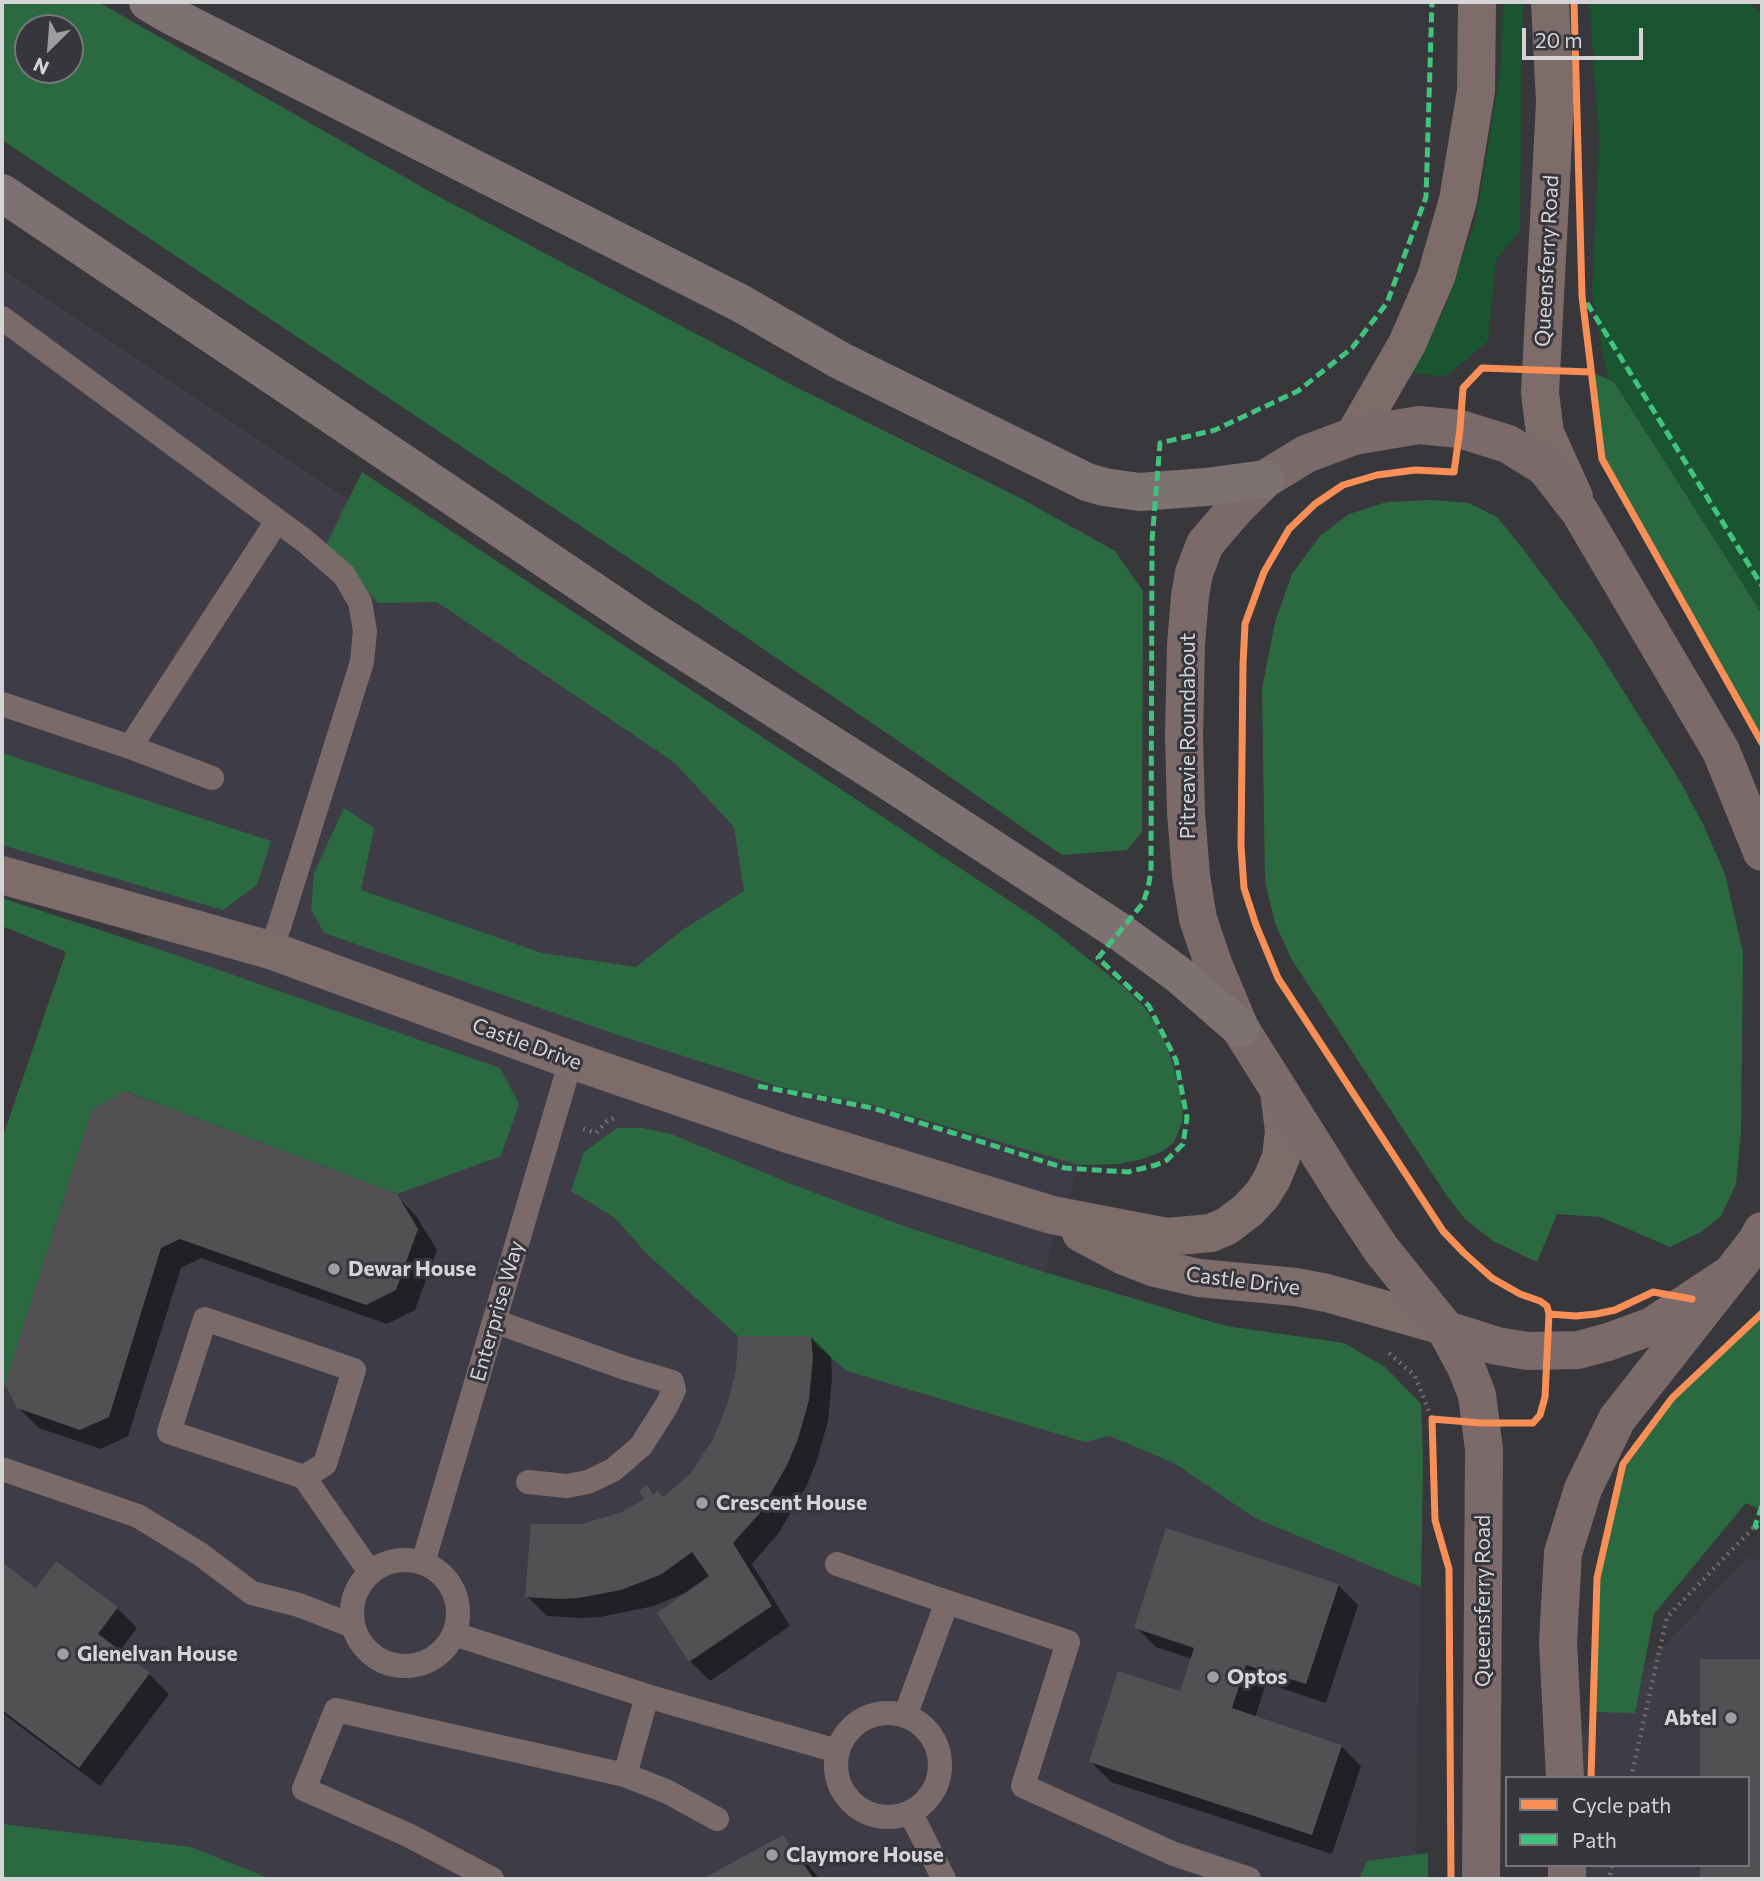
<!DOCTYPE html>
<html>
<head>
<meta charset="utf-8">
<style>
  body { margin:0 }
  #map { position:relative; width:1764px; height:1881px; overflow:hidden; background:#38373b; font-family:Commissioner,sans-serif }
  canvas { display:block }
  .frame { position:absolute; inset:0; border:4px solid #d5d5d8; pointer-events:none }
  .legend { position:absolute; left:1505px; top:1776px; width:245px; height:91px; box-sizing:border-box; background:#37363c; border:2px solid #76767a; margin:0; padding:9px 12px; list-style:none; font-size:21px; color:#d5d5d8 }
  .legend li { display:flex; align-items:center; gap:14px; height:35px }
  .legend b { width:35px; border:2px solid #76767a }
  .north { position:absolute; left:14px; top:14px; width:70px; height:70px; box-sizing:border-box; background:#37363c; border:2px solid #76767a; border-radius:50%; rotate:205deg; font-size:19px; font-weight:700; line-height:28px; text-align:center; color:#d5d5d8 }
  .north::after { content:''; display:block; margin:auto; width:24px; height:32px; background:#9e9ea1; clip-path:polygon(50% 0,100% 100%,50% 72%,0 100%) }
  .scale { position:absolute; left:1522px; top:28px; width:121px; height:32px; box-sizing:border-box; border:4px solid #d5d5d8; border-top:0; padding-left:9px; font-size:21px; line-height:24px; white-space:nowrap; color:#d5d5d8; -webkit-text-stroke:5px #37363c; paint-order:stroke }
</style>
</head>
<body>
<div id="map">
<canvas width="1764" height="1881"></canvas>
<div class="frame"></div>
<ul class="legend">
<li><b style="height:9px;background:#f78f57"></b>Cycle path</li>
<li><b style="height:9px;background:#40c37c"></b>Path</li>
</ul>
<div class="north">N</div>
<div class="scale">20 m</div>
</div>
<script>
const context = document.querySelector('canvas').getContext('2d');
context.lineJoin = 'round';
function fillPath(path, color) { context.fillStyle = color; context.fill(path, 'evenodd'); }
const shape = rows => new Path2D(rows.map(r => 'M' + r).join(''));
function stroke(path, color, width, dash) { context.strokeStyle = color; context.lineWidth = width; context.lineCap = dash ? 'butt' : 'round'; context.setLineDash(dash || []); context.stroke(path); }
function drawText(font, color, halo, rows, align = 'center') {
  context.font = font + ' Commissioner,sans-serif'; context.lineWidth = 6; context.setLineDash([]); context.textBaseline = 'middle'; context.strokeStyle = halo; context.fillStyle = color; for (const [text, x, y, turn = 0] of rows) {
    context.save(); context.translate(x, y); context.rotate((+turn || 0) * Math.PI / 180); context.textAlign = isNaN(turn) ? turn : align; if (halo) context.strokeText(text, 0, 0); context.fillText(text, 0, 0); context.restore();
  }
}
fillPath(shape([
  [2,269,1073,983,1183,1120,1174,1142,1163,1151,1143,1159,1118,1164,1079,1165,1044,1271,1226,1326,1344,1343,1385,1367,1421,1404,1423,1461,1416,1879,2,1879,2,1366,157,901,2,857],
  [1748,1557,1762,1562,1762,1879,1567,1879,1567,1865,1748,1865,1748,1778,1565,1778,1564,1752]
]), '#3e3c47');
fillPath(shape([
  [1503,2,1523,2,1520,231,1496,260,1488,341,1445,377,1406,372,1444,310,1476,218,1500,73],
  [1589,2,1749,2,1762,15,1762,614,1614,382,1607,378,1592,292,1599,141]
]), '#1b5430');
fillPath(shape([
  [2,2,98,2,434,194,794,386,1024,500,1115,551,1143,591,1142,832,1127,850,1062,855,920,756,693,601,2,140],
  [70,28,70,70,28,70,28,28],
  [1591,372,1614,382,1762,614,1762,743,1602,459],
  [362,472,1046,925,1125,988,1145,1008,1160,1031,1172,1061,1180,1091,1183,1120,1174,1142,1163,1151,1143,1159,1118,1164,1079,1165,874,1105,780,1087,624,1037,324,933,311,909,314,873,344,808,374,828,361,890,542,953,636,967,684,929,744,891,734,827,675,763,437,602,378,603,326,545],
  [1432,500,1469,503,1497,517,1523,549,1590,638,1680,781,1703,824,1725,874,1743,953,1741,1132,1736,1184,1721,1216,1701,1232,1670,1247,1600,1217,1557,1214,1537,1262,1493,1241,1465,1219,1447,1196,1292,960,1275,923,1265,881,1262,689,1275,622,1292,574,1320,536,1349,514,1387,502],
  [2,753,271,841,257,885,223,910,2,845],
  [2,898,167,952,500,1068,519,1104,501,1156,397,1194,125,1091,92,1110,5,1384,2,1399,2,1139,66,952,2,926],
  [617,1128,642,1128,671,1134,794,1185,901,1225,1044,1272,1226,1326,1344,1343,1385,1367,1421,1404,1423,1461,1421,1587,1255,1518,1174,1463,1110,1436,1085,1442,847,1371,814,1344,811,1336,738,1336,647,1254,615,1218,571,1191,584,1152],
  [1762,1313,1762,1510,1746,1503,1654,1614,1635,1713,1592,1712,1597,1578,1623,1464,1672,1398],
  [2,1824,191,1847,271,1879,2,1879],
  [1428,1853,1428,1879,1359,1879,1367,1861]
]), '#2b6a41');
fillPath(shape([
  [93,1111,396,1195,416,1216,437,1250,415,1310,387,1324,201,1258,181,1268,128,1436,101,1449,39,1428,18,1407],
  [811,1337,831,1357,832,1378,828,1421,817,1460,807,1485,778,1534,752,1564,790,1626,710,1681,690,1661,687,1592,654,1606,600,1617,582,1618,547,1616,527,1596,582,1526,623,1514,646,1499,647,1487,655,1495,664,1499,692,1474],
  [56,1563,117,1608,137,1628,119,1652,149,1674,169,1694,100,1786,2,1713,2,1564,36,1590],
  [1338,1585,1358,1605,1326,1703,1266,1683,1255,1718,1341,1746,1361,1766,1332,1854,1111,1782,1091,1762,1181,1693,1192,1659,1156,1647,1136,1627],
  [1702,1660,1762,1660,1762,1879,1702,1879,1702,1865,1748,1865,1748,1778],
  [783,1837,803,1858,819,1879,706,1879]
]), '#0007');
fillPath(shape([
  [124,1091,397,1194,418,1229,396,1290,366,1305,180,1239,161,1248,109,1417,80,1430,17,1408,5,1384,92,1110],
  [738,1336,811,1336,813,1357,809,1400,798,1439,787,1465,759,1514,733,1543,772,1606,689,1662,657,1613,709,1576,692,1552,662,1574,621,1590,579,1598,561,1599,525,1597,531,1524,582,1524,622,1512,644,1499,639,1491,647,1485,653,1494,658,1491,663,1497,691,1473,713,1439,727,1405,736,1370],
  [1166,1528,1339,1584,1306,1684,1246,1665,1232,1708,1342,1745,1312,1835,1089,1762,1118,1671,1180,1691,1194,1648,1134,1628],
  [56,1561,118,1607,98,1634,150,1673,79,1768,2,1710,2,1562,36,1588],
  [1700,1659,1762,1659,1762,1879,1700,1879,1700,1865,1748,1865,1748,1778,1700,1778],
  [783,1835,814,1879,702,1879]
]), '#525053');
stroke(shape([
  [583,1129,596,1133,607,1121,617,1117],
  [1389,1353,1415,1376,1432,1419],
  [1631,1778,1667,1617,1755,1526],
  [1610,1875,1612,1865]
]), '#746969', 4.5, [2, 5]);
stroke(shape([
  [2,318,305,541,344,575,360,602,365,631,362,662,279,927,270,950],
  [2,704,130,747,277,521],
  [130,747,212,778],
  [494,1321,625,1368,672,1382,674,1390,667,1405,641,1446,613,1470,588,1482,567,1486,528,1482],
  [5,1470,138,1516,200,1554,252,1593,299,1605,353,1626],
  [304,1477,325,1464,354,1370,205,1319,169,1432,304,1477,370,1572],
  '352 1613a53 53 0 1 1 106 0a53 53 0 1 1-106 0Z',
  [423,1563,571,1060],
  [837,1564,947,1602],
  [454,1634,647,1696,837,1751],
  '836 1765a52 52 0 1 1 104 0a52 52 0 1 1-104 0Z',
  [905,1716,947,1602,1068,1642,1023,1786,1174,1854,1249,1879],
  [625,1775,647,1696],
  [910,1812,944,1879],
  [492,1879,408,1835,304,1789,336,1710,625,1775,668,1792,717,1819]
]), '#7b6a6a', 24);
stroke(shape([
  [1550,2,1555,102,1540,393,1545,433,1574,497],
  [1354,436,1407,344,1436,277,1458,200,1476,91,1477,2],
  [2,875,270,950,571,1060,788,1134,1052,1215,1167,1237,1211,1233,1227,1226,1248,1210,1262,1195,1272,1179,1281,1157,1284,1131,1279,1091],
  [1081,1233,1124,1256,1155,1268,1199,1278,1296,1287,1327,1293,1443,1326]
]), '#7e6c6b', 38);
stroke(shape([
  [1446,1330,1497,1346,1528,1351,1578,1350,1608,1342,1652,1326,1732,1273,1756,1242,1762,1231],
  [1565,1778,1558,1642,1563,1553,1583,1489,1617,1419,1732,1273],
  [1567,1865,1567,1879],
  [1481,1879,1484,1449,1477,1395,1466,1367,1446,1330,1381,1249,1341,1189,1240,1028,1214,966,1198,919,1191,876,1186,812,1184,736,1186,645,1190,596,1194,573,1205,544,1235,509,1265,479,1306,454,1354,436,1419,425,1460,429,1508,444,1545,467,1580,512,1721,751,1762,852]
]), '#7c6a6b', 38);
stroke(shape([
  [148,2,172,16,740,303,841,361,1087,482,1104,487,1140,492,1206,487,1265,479],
  [2,193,645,626,887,780,1120,932,1179,975,1240,1028]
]), '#7e7172', 38);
stroke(shape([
  [1587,303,1762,586],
  [758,1086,873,1108,1065,1168,1128,1172,1156,1165,1167,1160,1183,1144,1187,1118,1176,1060,1149,1006,1098,958,1143,903,1148,888,1151,871,1152,541,1160,443,1215,430,1298,391,1352,348,1387,303,1426,197,1432,2],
  [1762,1506,1755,1526,1762,1531]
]), '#40c37c', 5, [10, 5]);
stroke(shape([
  [1574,2,1582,296,1602,459,1762,743],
  [1549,1314,1576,1316,1596,1314,1615,1310,1653,1292,1692,1299],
  [1591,1778,1597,1578,1623,1464,1672,1398,1762,1313],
  [1451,1879,1449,1569,1435,1520,1432,1419,1481,1423,1533,1423,1540,1415,1545,1397,1549,1314,1547,1306,1540,1301,1520,1294,1492,1278,1464,1253,1443,1231,1278,978,1256,925,1244,888,1241,846,1243,665,1245,624,1264,572,1289,529,1315,504,1343,485,1377,475,1415,470,1454,472,1460,429,1463,388,1482,368,1591,372]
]), '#f78f57', 7);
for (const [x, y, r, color] of [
  [334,1269,7,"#9e9ea1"],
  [702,1503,7,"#9e9ea1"],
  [63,1654,7,"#9e9ea1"],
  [1213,1677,7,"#9e9ea1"],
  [1731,1718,7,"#9e9ea1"],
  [772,1855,7,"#9e9ea1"]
]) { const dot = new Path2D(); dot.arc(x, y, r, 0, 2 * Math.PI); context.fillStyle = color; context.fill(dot); stroke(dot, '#37363c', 2.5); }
drawText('21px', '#d5d5d8', '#37363c', [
  ["Queensferry Road",1547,261,-87],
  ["Pitreavie Roundabout",1188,736,-90],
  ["Castle Drive",527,1044,20],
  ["Castle Drive",1243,1281,7],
  ["Enterprise Way",497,1311,-74],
  ["Queensferry Road",1483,1601,-90]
]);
drawText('bold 21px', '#d5d5d8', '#37363c', [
  ["Dewar House",348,1269],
  ["Crescent House",716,1503],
  ["Glenelvan House",77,1654],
  ["Optos",1227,1677],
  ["Abtel",1717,1718,"right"],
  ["Claymore House",786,1855]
], 'left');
</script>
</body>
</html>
